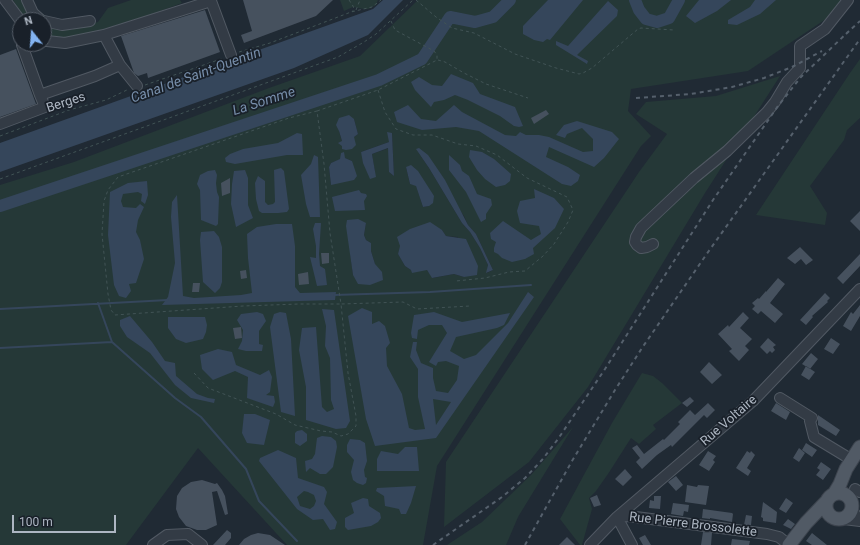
<!DOCTYPE html>
<html>
<head>
<meta charset="utf-8">
<style>
  body { margin:0 }
  #map { position:relative; width:860px; height:545px; overflow:hidden; background:#202a34; font-family:Roboto,sans-serif }
  canvas { display:block }
  .north { position:absolute; left:12px; top:12px; width:40px; height:40px; box-sizing:border-box; background:#192029; border:1px solid #545c66; border-radius:50%; rotate:343deg; font-size:11px; font-weight:700; line-height:16px; text-align:center; color:#adb6c2 }
  .north::after { content:''; display:block; margin:auto; width:14px; height:18px; background:#83b3f1; clip-path:polygon(50% 0,100% 100%,50% 72%,0 100%) }
  .scale { position:absolute; left:12px; top:515px; width:104px; height:18px; box-sizing:border-box; border:2px solid #adb6c2; border-top:0; padding-left:5px; font-size:12px; line-height:14px; white-space:nowrap; color:#adb6c2; -webkit-text-stroke:3px #192029; paint-order:stroke }
</style>
</head>
<body>
<div id="map">
<canvas width="860" height="545"></canvas>
<div class="north">N</div>
<div class="scale">100 m</div>
</div>
<script>
const context = document.querySelector('canvas').getContext('2d');
context.lineJoin = 'round';
function fillPath(path, color) { context.fillStyle = color; context.fill(path, 'evenodd'); }
const shape = rows => new Path2D(rows.map(r => 'M' + r).join(''));
function stroke(path, color, width, dash) { context.strokeStyle = color; context.lineWidth = width; context.lineCap = dash ? 'butt' : 'round'; context.setLineDash(dash || []); context.stroke(path); }
function drawText(font, color, halo, rows, align = 'center') {
  context.font = font + ' Roboto,sans-serif'; context.lineWidth = 3.5; context.setLineDash([]); context.textBaseline = 'middle'; context.strokeStyle = halo; context.fillStyle = color; for (const [text, x, y, turn = 0] of rows) {
    context.save(); context.translate(x, y); context.rotate((+turn || 0) * Math.PI / 180); context.textAlign = isNaN(turn) ? turn : align; if (halo) context.strokeText(text, 0, 0); context.fillText(text, 0, 0); context.restore();
  }
}
fillPath(shape([
  [13,0,24,0,35,20,26,20],
  [131,0,180,0,182,3,147,16,71,39,49,38,44,35,44,23,70,30,98,22,108,8],
  [340,0,378,0,376,5,368,9,364,9,353,7,344,11],
  [418,0,844,0,832,15,748,71,631,89,628,111,651,136,641,146,437,466,423,545,287,545,198,448,126,545,0,545,0,185,74,162,269,88,360,56],
  [354,119,358,134,354,137,342,141,339,131],
  [392,133,394,176,389,172,389,148,372,154,375,172,361,152,389,142],
  [416,149,464,216,468,225,476,234,493,270,487,273,488,265,480,248,470,232,462,223,429,168],
  [345,158,352,161,331,185,329,167,331,163],
  [406,167,429,206,423,207,416,185,410,184],
  [366,223,364,235,366,240,371,243,371,251,375,264,353,275,350,252],
  [442,230,446,236,458,237,464,277,454,274,433,278,427,270,411,270,405,266,398,254,400,247],
  [860,59,860,118,847,130,844,140,810,186,827,213,825,225,756,215,850,73],
  [780,76,705,193,588,387,529,462,444,527,446,462,639,172,667,134,636,114,646,102,716,96],
  [642,373,653,376,662,383,682,403,653,425,656,429,639,444,631,438,608,474,596,491,589,498,592,509,582,545,580,545,560,519,612,423],
  [573,427,518,517,506,545,447,545,482,522,531,475]
]), '#253837');
fillPath(shape([
  [383,0,403,0,368,35,294,68,0,172,0,143,373,9],
  [548,0,583,0,550,40,547,39,543,42,534,40,523,34,523,26],
  [699,0,731,0,717,11,695,23,686,16],
  [755,0,776,0,760,14,737,25,728,24,728,20,750,7],
  [608,1,618,10,617,16,577,55,588,61,587,64,556,45,556,41,568,46],
  [451,74,473,83,480,94,515,107,523,126,519,127,514,126,500,116,468,100,455,95,444,100,434,102,431,107,415,90,411,82,419,77,432,85,442,86],
  [408,105,421,119,436,121,454,105,462,112,505,135,516,136,520,132,526,135,539,135,549,137,583,152,593,151,593,139,582,128,567,134,565,138,556,135,564,125,577,121,612,132,619,139,604,158,594,167,549,147,546,157,568,167,580,175,578,181,571,186,562,184,479,131,456,127,422,130,397,122,394,112],
  [349,115,354,119,358,134,354,137,356,145,352,149,346,150,342,149,342,146,338,143,342,141,339,131,336,125,339,118],
  [387,132,392,133,394,176,389,172,388,148,372,154,376,177,370,179,363,163,361,152,389,142],
  [297,133,302,134,303,155,287,155,235,164,226,162,225,158,230,154,243,149,278,143],
  [419,148,428,155,445,180,468,225,476,234,493,270,486,273,488,265,480,248,470,232,462,223,429,168,416,149],
  [470,150,482,152,494,159,511,174,510,181,505,185,496,187,485,179,477,170,469,157],
  [344,152,345,158,352,161,357,176,354,180,331,185,329,167,331,163,340,159,341,153],
  [314,155,318,157,320,217,310,217,306,204,301,175,311,164],
  [449,155,460,165,462,171,469,176,477,194,491,199,492,205,486,214,486,219,481,222,466,192,449,170],
  [411,165,418,171,434,196,433,203,429,206,423,207,416,186,410,184,406,167],
  [281,168,284,171,289,209,287,212,278,213,262,213,259,211,256,199,255,183,258,176,265,181,265,202,268,205,273,204,275,202,274,170],
  [215,170,217,175,216,183,217,192,219,197,218,224,216,226,201,220,200,190,197,184,200,175,208,171],
  [245,170,248,178,248,205,253,218,236,227,231,204,232,184,234,171],
  [147,181,148,195,145,204,141,201,142,194,138,192,123,194,121,201,123,207,136,208,140,204,144,207,138,220,136,232,140,240,144,259,136,283,129,284,131,291,126,298,119,296,114,285,108,235,110,192,128,183],
  [534,189,554,198,564,209,555,228,533,248,534,254,525,259,512,262,502,258,498,254,494,252,494,248,496,242,491,239,490,233,503,221,531,240,541,234,539,226,520,223,517,211,520,201,535,198],
  [359,190,361,193,366,194,367,196,364,201,365,210,335,211,332,197],
  [177,195,183,296,194,298,241,295,252,293,248,258,247,234,257,227,276,224,292,224,295,246,295,287,300,293,336,292,335,300,162,305,168,297,175,263,171,217,172,202],
  [358,219,366,223,364,235,366,240,371,243,371,251,375,264,382,272,383,280,370,285,358,284,353,275,346,226,347,220],
  [430,222,442,230,446,236,466,239,478,266,477,275,464,277,454,274,432,278,427,270,412,273,411,270,405,266,398,254,400,246,397,237,410,229],
  [315,223,321,223,319,254,320,266,325,269,327,285,317,286,310,257,316,258,316,246,313,229],
  [214,231,219,237,222,247,222,282,220,288,215,293,203,282,200,240,201,232],
  [528,292,534,297,436,438,375,446,366,419,348,316,362,308,372,312,372,324,379,321,385,326,390,343,386,348,387,366,402,394,409,428,415,430,425,429,418,397,418,369,410,357,413,342,417,342,416,350,421,363,433,368,433,378,436,391,448,393,457,380,459,366,446,361,438,362,436,366,429,362,447,333,442,325,429,325,418,330,417,339,412,338,411,333,414,315,434,312,462,322,510,313,504,325,497,328,456,337,450,351,464,359,476,355,508,323],
  [433,399,451,402,436,425],
  [322,309,334,310,350,421,346,428,336,429,306,420,306,387,299,350,302,328,316,327,322,407,327,412,334,409,331,400,330,358,325,346,326,326],
  [257,312,263,314,266,321,259,331,259,344,263,345,262,351,246,351,238,349,242,341,243,330,237,320,241,314],
  [280,312,286,313,291,339,295,416,281,412,270,327,274,314],
  [130,316,152,342,165,361,175,363,176,376,197,394,208,398,215,399,214,403,191,398,175,385,150,353,127,337,120,326,120,320],
  [168,317,205,317,207,325,206,332,203,339,186,343,176,339,168,328],
  [218,349,232,352,236,365,260,375,269,370,272,377,270,392,266,395,274,396,275,402,273,407,247,398,248,377,235,371,213,380,202,369,200,355],
  [244,414,255,414,270,420,264,445,247,443,242,433],
  [302,430,307,434,307,441,300,446,295,443,295,433,297,431],
  [322,436,331,437,336,441,337,447,333,467,326,474,320,474,310,468,306,472,305,461,312,459,315,454,317,438],
  [350,439,360,440,365,443,367,461,364,470,365,477,367,478,366,483,363,485,357,483,353,480,351,472,354,460,347,452,347,445],
  [405,447,417,447,419,471,377,471,377,459,381,451,398,454],
  [278,450,296,458,298,478,324,487,327,492,324,504,337,522,335,529,330,530,323,519,313,520,297,509,259,461,260,458],
  [304,491,308,492,314,495,316,501,314,506,310,509,300,506,297,497],
  [416,486,411,503,406,514,401,514,399,509,385,506,384,496,376,491,377,488],
  [363,498,368,499,369,506,380,513,381,518,378,522,371,526,348,530,345,527,345,518,354,513,351,503]
]), '#35465b');
stroke(shape([
  [334,295,430,292,531,285],
  [98,303,112,342,175,398,201,417,246,469,259,501,297,541],
  [0,309,168,300],
  [0,348,112,342]
]), '#35465b', 2);
stroke(shape([
  [635,0,639,10,646,19,657,22,669,18,679,0],
  [0,206,379,80,422,59,450,17,475,22,493,17,510,0]
]), '#35465b', 12);
fillPath(shape([
  [243,0,333,0,316,16,244,43,241,35,252,31],
  [205,10,220,52,148,78,147,73,138,76,134,73,121,36],
  [16,49,36,104,0,117,0,55],
  [546,110,549,114,534,124,531,118],
  [230,178,230,193,222,196,221,183],
  [860,211,860,231,850,221],
  [800,247,813,260,806,265,801,259,795,264,787,258],
  [321,253,329,253,329,263,322,264],
  [860,254,860,266,843,284,837,278],
  [246,270,247,278,241,279,240,271],
  [308,272,309,284,299,285,298,274],
  [778,278,785,284,770,303,783,314,775,323,761,311,758,314,752,309,755,306,752,303,758,298,759,299,766,291,766,292],
  [193,283,200,283,199,292,192,292],
  [825,293,830,298,827,301,828,302,812,316,813,317,806,325,800,320],
  [860,305,860,316,851,331,843,326,851,312,853,314],
  [743,312,749,318,740,328,752,339,745,346,749,350,739,361,729,351,732,349,718,334,728,325,729,327],
  [241,327,242,338,235,339,233,328],
  [768,338,776,345,773,347,775,350,772,353,770,351,767,354,760,347],
  [831,338,840,344,833,354,824,349],
  [811,353,818,359,810,369,802,364],
  [709,362,722,375,712,384,700,372],
  [806,366,815,372,809,380,801,375],
  [690,397,694,401,687,407,682,403],
  [708,403,715,410,707,418,704,415,672,447,671,445,657,455,642,469,636,462,640,458,632,448,637,445,644,454,663,439,664,440,680,424,678,422,690,410,695,415],
  [776,403,790,412,786,420,771,411],
  [818,415,840,430,836,436,818,425],
  [806,443,817,450,812,457,802,450],
  [799,448,805,453,799,462,793,458],
  [708,451,716,456,713,460,715,462,709,471,699,465],
  [747,451,750,453,751,451,755,455,747,468,751,471,748,476,736,468],
  [821,462,831,469,823,480,816,475,820,470,817,468],
  [625,469,632,477,623,486,615,479],
  [676,476,683,485,676,491,668,482],
  [202,480,215,484,217,483,222,490,225,496,228,514,225,515,217,491,212,492,217,525,206,530,197,530,186,526,179,517,176,509,177,496,182,488,191,482],
  [687,485,697,487,698,485,709,486,706,505,685,502],
  [597,495,601,505,594,507,590,498],
  [654,496,661,496,660,509,649,508,650,500,654,501],
  [786,498,793,503,786,513,779,509],
  [763,502,777,512,776,523,763,521,763,518,761,517],
  [673,503,689,505,688,512,684,511,683,516,671,514],
  [703,509,732,513,733,514,732,522,710,518,710,519,702,518],
  [746,515,752,516,751,525,744,525],
  [788,519,795,524,791,529,783,525],
  [227,530,231,533,231,538,225,545,213,545],
  [703,532,712,533,711,545,701,545],
  [258,533,270,535,285,545,239,545,244,539,251,535],
  [812,533,827,545,812,545,806,541],
  [645,535,651,545,643,545,639,538],
  [567,537,575,545,559,545],
  [732,539,750,541,749,545,731,545]
]), '#46515e');
const minor = shape([
  [5,0,20,20],
  [27,0,33,13,41,20],
  [44,21,62,25,90,21],
  [104,35,211,1,231,55],
  [44,40,47,41,65,43,104,35,120,65,137,86],
  [22,45,40,95,95,76,120,65],
  [0,124,45,107,40,95],
  [653,244,647,247,641,248,637,245,635,242,636,237,641,228,694,178,727,151,767,112,775,102,787,82,800,68,800,46,825,29,848,0],
  [780,398,812,418,810,421,814,437,852,460],
  [855,489,860,492],
  [852,510,860,521],
  [844,519,860,521],
  [153,545,167,535,188,534,202,545],
  [590,545,617,517,753,401,860,289],
  [632,545,617,517,628,516,767,534,779,537,789,545]
]);
const major = shape([
  '826 506a13 13 0 1 1 26 0a13 13 0 1 1-26 0Z',
  [834,494,840,484,846,469,860,447],
  [789,545,806,523,826,502]
]);
stroke(minor, '#515963', 12);
stroke(major, '#3d444e', 15);
stroke(shape([
  [349,0,353,6,354,9,352,12],
  [416,0,436,17,452,28,474,33,515,54,556,68,579,74,583,73,592,68,638,29,641,28,674,30],
  [356,10,360,0],
  [239,52,270,43,351,12,372,7,381,0],
  [438,60,445,62,464,73,486,84,528,98],
  [145,85,224,58],
  [378,90,385,112,396,129,413,135,432,135,458,144,476,146,497,155,527,178,567,197,573,210,568,222,554,244,543,256,525,271,509,272,485,278,456,281],
  [317,111,378,90,437,60,437,55,434,51,395,30,391,21],
  [0,136,69,110,106,100,129,89],
  [0,179,338,57,364,42,376,34,413,0],
  [194,373,208,388,276,414,295,425,321,431,332,432,341,436,348,434,356,426,356,416,348,373,341,304,299,304,243,306,115,315,111,310,108,294,102,234,104,201,108,190,118,177,289,118,317,111,324,164,330,233,341,304,403,302,417,309,470,306],
  [852,501,855,499]
]), '#415355', 1, [3, 3]);
stroke(minor, '#333b45', 10);
stroke(major, '#515a65', 13);
stroke(shape([
  [846,34,860,21],
  [636,98,691,94,732,87,764,78,792,67,822,51],
  [433,545,502,497,525,478,542,460,558,439,605,369,713,200,778,106,801,77,849,31],
  [525,545,572,461,615,390,642,348,706,255,860,39]
]), '#55606c', 2, [4, 4]);
drawText('13px', '#adb6c2', '#192029', [
  ["Berges",66,103,-18],
  ["Rue Voltaire",729,421,-41],
  ["Rue Pierre Brossolette",693,525,7]
]);
drawText('italic 14px', '#778eaa', '#192029', [
  ["Canal de Saint-Quentin",196,76,-20],
  ["La Somme",264,102,-18]
]);
</script>
</body>
</html>
